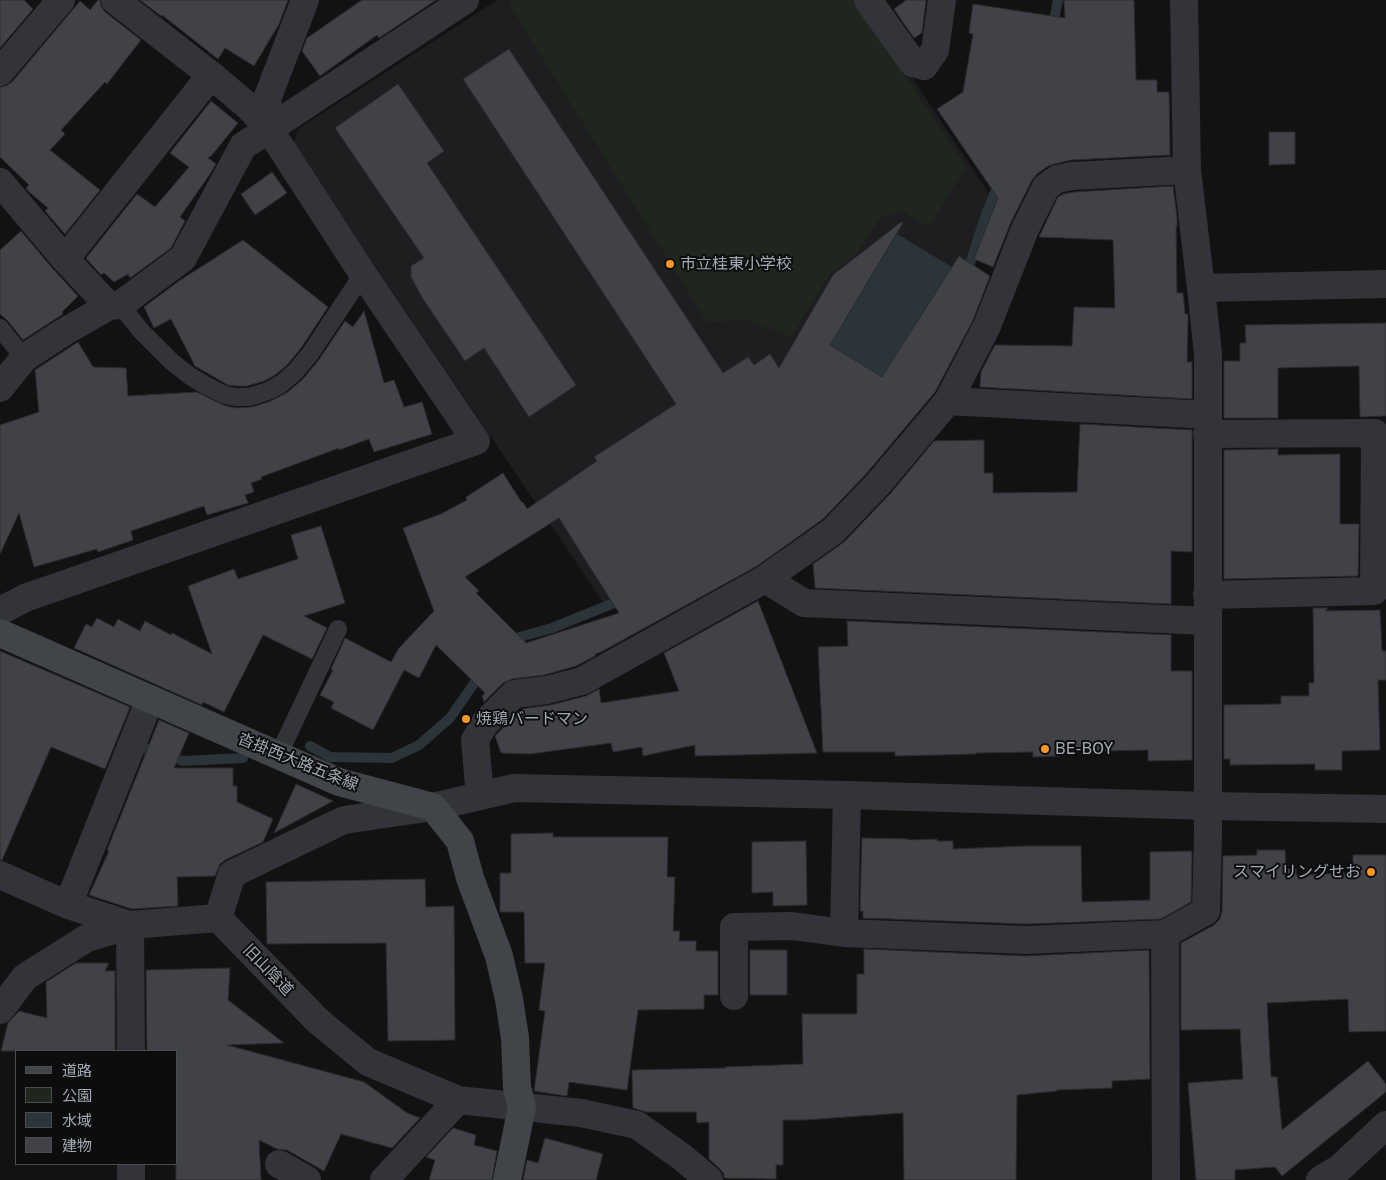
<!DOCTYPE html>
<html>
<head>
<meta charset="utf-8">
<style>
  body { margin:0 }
  #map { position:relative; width:1386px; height:1180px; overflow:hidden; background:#121213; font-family:"Public Sans","Noto Sans JP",sans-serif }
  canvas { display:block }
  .legend { position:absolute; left:15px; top:1050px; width:162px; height:115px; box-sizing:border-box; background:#0d0d0e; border:1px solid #494c51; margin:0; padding:6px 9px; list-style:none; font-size:15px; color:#a3aab5 }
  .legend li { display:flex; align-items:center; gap:10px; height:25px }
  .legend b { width:25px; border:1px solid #494c51 }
</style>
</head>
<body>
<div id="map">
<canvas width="1386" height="1180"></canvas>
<ul class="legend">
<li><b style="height:6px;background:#414449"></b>道路</li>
<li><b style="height:14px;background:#1e261e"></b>公園</li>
<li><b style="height:14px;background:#2a3439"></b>水域</li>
<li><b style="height:14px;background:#414247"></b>建物</li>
</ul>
</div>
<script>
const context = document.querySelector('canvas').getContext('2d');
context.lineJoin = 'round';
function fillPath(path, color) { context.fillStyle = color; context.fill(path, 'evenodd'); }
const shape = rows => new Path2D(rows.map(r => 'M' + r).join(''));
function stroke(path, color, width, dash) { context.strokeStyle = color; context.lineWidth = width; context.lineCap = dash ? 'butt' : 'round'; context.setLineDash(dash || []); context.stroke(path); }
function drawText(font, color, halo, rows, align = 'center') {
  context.font = font + ' "Public Sans","Noto Sans JP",sans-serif'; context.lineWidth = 4; context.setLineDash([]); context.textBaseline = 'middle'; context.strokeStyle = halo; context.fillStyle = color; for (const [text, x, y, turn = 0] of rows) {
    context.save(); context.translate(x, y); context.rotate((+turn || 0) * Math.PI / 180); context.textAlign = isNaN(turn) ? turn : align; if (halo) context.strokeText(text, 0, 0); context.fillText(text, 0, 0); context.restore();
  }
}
fillPath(shape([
  [497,0,861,0,989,194,945,333,645,597,607,608,293,145,298,129]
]), '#1e1e20');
fillPath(shape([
  [515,0,855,0,966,167,929,227,901,210,880,218,857,253,829,275,791,337,747,320,707,322,509,4]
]), '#1e261e');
fillPath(shape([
  [897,234,952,267,882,377,830,345]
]), '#2a3439');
stroke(shape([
  [1052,29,1058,0],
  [964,276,969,267,984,220,999,182],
  [509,640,552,628,624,599],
  [139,746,183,761,243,758],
  [310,746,330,757,392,758,419,745,450,718,482,672]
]), '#2a3439', 10);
const building = shape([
  [0,0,24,0,33,9,0,48,0,0],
  [98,0,100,0,101,6,105,12,141,40,107,84,105,82,61,130,65,134,50,150,100,190,65,234,45,211,48,208,28,191,26,188,29,185,0,157,0,87,6,86,12,82,80,1,90,10,98,0],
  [140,0,288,0,279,24,254,66,225,48,218,59,162,15,161,16,140,0],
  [362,0,436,0,379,38,377,35,320,76,302,51,307,38,362,0],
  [906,0,926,0,922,33,914,38,894,9,906,0],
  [1064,0,1134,0,1136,80,1157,80,1157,92,1169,92,1170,155,1071,160,1054,164,1048,166,1037,174,1032,180,1011,222,993,267,974,259,998,198,937,109,963,92,973,34,969,33,973,4,1065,18,1064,0],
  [509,49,723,373,748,357,754,365,770,354,779,368,833,275,901,222,903,223,830,345,882,377,959,256,990,276,973,320,935,392,866,474,823,519,757,566,601,652,595,654,595,656,576,666,544,675,512,679,503,683,484,702,482,696,485,693,436,645,419,678,404,670,373,730,331,708,334,702,320,695,333,670,331,669,345,638,391,662,399,648,434,611,403,528,441,514,467,500,466,497,503,473,522,503,523,502,527,509,597,461,594,457,676,404,463,79,509,49],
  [559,518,619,613,526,643,476,593,479,591,465,577,559,518],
  [398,84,444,151,427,163,576,385,529,417,484,348,465,361,423,299,411,277,411,266,424,258,335,128,398,84],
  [211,101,238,123,212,155,208,158,216,164,210,174,180,217,185,221,171,248,130,278,128,274,114,282,104,273,101,275,86,258,137,194,155,207,189,167,170,153,211,101],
  [1269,132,1295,132,1295,164,1269,165,1269,132],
  [272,172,287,193,255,215,241,194,272,172],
  [1173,186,1177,217,1177,227,1176,227,1177,293,1183,293,1185,314,1188,314,1187,362,1192,362,1192,399,980,387,981,372,995,345,1072,346,1074,307,1115,308,1113,240,1039,237,1058,197,1063,194,1074,192,1173,186],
  [21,231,53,269,78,296,62,312,63,314,23,340,8,321,0,314,0,250,21,231],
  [243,240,328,307,301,348,287,365,275,375,264,381,247,386,237,386,228,385,195,366,171,319,154,328,144,307,179,281,243,240],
  [364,311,384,383,394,380,404,407,422,402,432,434,374,452,369,439,339,450,339,448,261,477,262,479,251,483,254,492,245,495,248,503,207,515,204,506,131,531,133,540,98,552,97,549,34,567,19,513,0,554,0,425,39,412,35,370,78,342,93,367,126,368,128,396,197,392,223,405,236,408,252,407,271,401,288,392,303,379,318,361,345,321,353,327,364,311],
  [1386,323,1386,416,1360,417,1359,366,1278,368,1278,418,1224,418,1224,361,1240,361,1240,343,1246,343,1245,325,1386,323],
  [1080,424,1192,430,1192,552,1171,551,1171,604,815,588,813,564,844,542,890,494,934,441,984,440,984,473,993,473,993,493,1077,492,1080,424],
  [1278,449,1278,455,1340,454,1340,524,1359,524,1358,576,1224,579,1224,450,1278,449],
  [321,526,345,603,304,616,327,628,312,659,263,635,224,712,203,702,202,705,74,648,86,624,92,627,97,618,114,627,118,619,140,631,145,621,171,635,172,633,212,654,188,586,234,569,238,579,298,559,291,535,321,526],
  [758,601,817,753,695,756,695,745,643,756,642,747,613,752,611,743,530,754,501,753,495,736,521,709,551,705,586,696,599,689,601,703,679,691,664,653,758,601],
  [1313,608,1328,608,1325,611,1380,610,1382,651,1386,651,1386,680,1378,680,1380,750,1342,751,1342,770,1315,770,1315,764,1230,765,1230,759,1224,759,1224,705,1281,704,1281,696,1309,696,1309,683,1314,683,1313,608],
  [847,621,1171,635,1171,671,1192,671,1192,760,1148,761,1148,750,1060,752,1060,756,1033,757,1033,752,976,753,976,754,895,756,895,752,823,752,818,647,848,646,847,621],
  [0,651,130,707,105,769,51,747,2,860,0,860,0,651],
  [159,720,189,733,174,768,233,768,233,786,237,786,237,802,273,819,263,842,225,860,220,864,215,876,177,877,178,906,132,909,89,895,109,851,107,850,159,720],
  [296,784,333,801,274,833,296,784],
  [553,833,553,837,668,837,667,877,675,877,673,931,680,931,679,941,696,941,696,951,718,951,718,995,704,995,704,1009,638,1010,627,1090,569,1082,567,1096,534,1091,545,1011,539,1010,545,963,525,963,524,912,500,912,500,873,511,873,511,834,553,833],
  [862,838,909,839,909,840,937,839,937,841,953,841,953,849,1027,846,1081,846,1082,902,1150,900,1150,852,1192,851,1191,902,1161,919,1027,924,863,918,863,911,860,911,862,838],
  [806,841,807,905,773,906,773,892,752,893,752,842,806,841],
  [1257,850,1285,850,1286,869,1296,869,1296,875,1353,873,1353,855,1386,855,1386,1031,1349,1032,1348,999,1267,1003,1271,1077,1277,1077,1282,1130,1368,1061,1386,1084,1386,1092,1282,1176,1275,1167,1235,1170,1235,1180,1196,1180,1188,1083,1243,1079,1240,1029,1181,1030,1181,943,1214,925,1220,919,1222,911,1223,856,1257,855,1257,850],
  [425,879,426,907,454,906,455,1040,388,1041,386,943,267,944,266,882,425,879],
  [864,949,1026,956,1149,950,1150,1079,1112,1081,1112,1088,1056,1090,1057,1091,1017,1095,1016,1180,904,1180,903,1113,804,1120,783,1120,783,1165,776,1165,776,1179,724,1178,724,1174,719,1168,709,1159,709,1122,697,1123,696,1112,646,1112,633,1108,632,1070,726,1068,726,1067,803,1064,802,1014,857,1014,857,974,864,974,864,949],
  [750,950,787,950,787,995,750,995,750,950],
  [76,963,109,963,105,971,115,971,115,1051,1,1051,8,1023,19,1011,47,1018,46,982,76,963],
  [230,968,228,1000,284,1043,227,1045,364,1082,407,1113,420,1118,392,1148,341,1134,324,1171,287,1150,277,1149,259,1140,261,1180,176,1180,176,1051,147,1051,146,970,230,968],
  [453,1128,476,1135,474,1145,497,1151,492,1180,429,1180,435,1160,426,1157,453,1128],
  [545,1138,603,1154,596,1180,523,1180,527,1160,538,1163,545,1138]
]);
fillPath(building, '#414247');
stroke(building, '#2c2c30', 1);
stroke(shape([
  [120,305,142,332,172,362,190,376,205,385,225,395,236,397,249,397,268,391,281,384,295,372,310,354,363,274],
  [0,328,24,358],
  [278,756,338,629]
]), '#333439', 18);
stroke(shape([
  [868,0,913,63,924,66,935,50,942,0],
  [0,72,61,0],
  [269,129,465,0],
  [0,182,65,259,109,306],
  [65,259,211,75],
  [1201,288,1386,284],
  [0,388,24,358,64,332,109,306,120,305,183,258,243,146,269,129,267,99,305,0],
  [948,401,1208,415],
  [765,579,804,603,1207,621],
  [1207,595,1374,591,1375,433,1207,434],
  [0,611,25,598,476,441,363,274,269,129,249,107,211,75,115,0],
  [847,795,844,933,1027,940,1165,934,1206,911,1208,837,1208,354,1201,288,1187,170,1184,0],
  [480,796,475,740,485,723,514,694,547,690,582,681,765,579,833,531,878,484,948,401,987,326,1025,229,1046,187,1057,179,1072,176,1187,170],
  [0,875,68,905,130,925,218,918],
  [68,905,150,699],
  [218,918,318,1021,368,1062,458,1100,581,1113,637,1125,682,1157,709,1180],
  [218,918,232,874,344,820,433,807],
  [130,925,131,1051],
  [1165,934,1166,1180],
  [734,996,734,927,792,926,844,933],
  [0,1010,25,977,87,938,130,925],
  [131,1164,131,1180],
  [279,1164,307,1180],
  [384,1180,458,1100],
  [1320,1180,1340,1168,1386,1125]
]), '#333439', 28);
stroke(shape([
  [433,807,514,788,847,795,1208,806,1386,809]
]), '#333439', 28);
stroke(shape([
  [0,633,339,782,433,807,460,841,470,878,499,956,509,999,515,1038,517,1087,522,1107,507,1180]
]), '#414449', 28);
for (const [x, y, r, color] of [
  [670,264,5,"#f89725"],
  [466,719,5,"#f89725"],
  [1045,749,5,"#f89725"],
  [1371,872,5,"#f89725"]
]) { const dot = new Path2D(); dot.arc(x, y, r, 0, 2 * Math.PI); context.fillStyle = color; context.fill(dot); stroke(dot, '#0d0d0e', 2); }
drawText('16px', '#a3aab5', '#0d0d0e', [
  ["市立桂東小学校",680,264],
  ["焼鶏バードマン",476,719],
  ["BE-BOY",1055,749],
  ["スマイリングせお",1361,872,"right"]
], 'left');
drawText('16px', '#a3aab5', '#0d0d0e', [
  ["沓掛西大路五条線",298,762,22],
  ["旧山陰道",268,970,46]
]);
</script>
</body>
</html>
